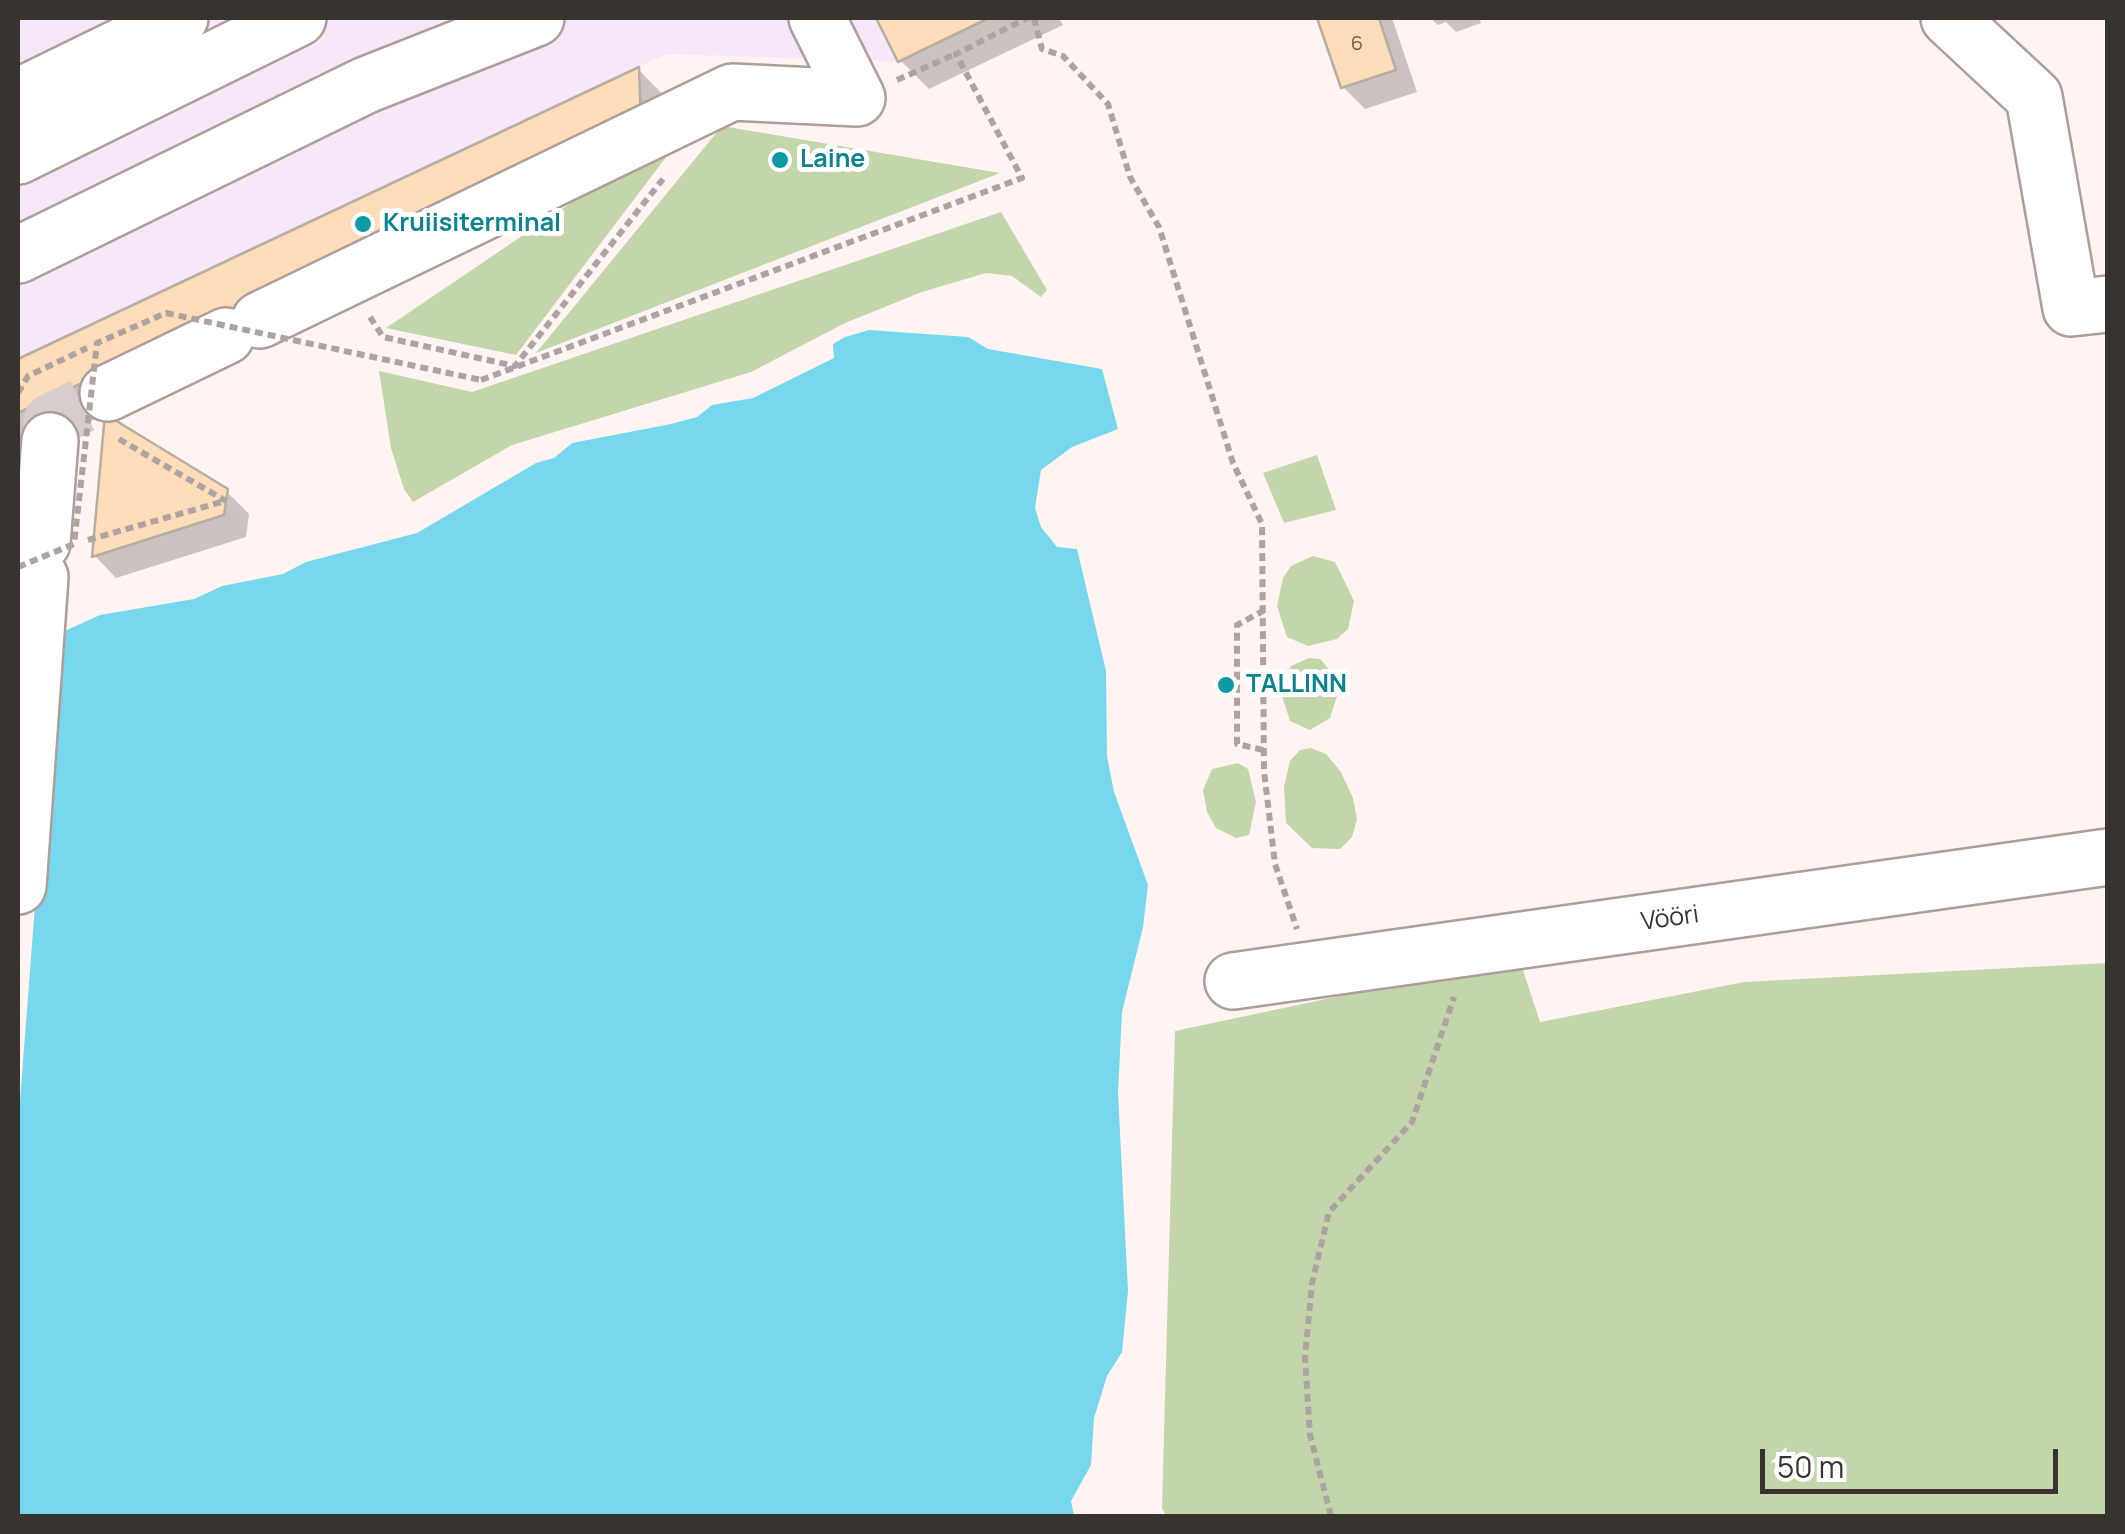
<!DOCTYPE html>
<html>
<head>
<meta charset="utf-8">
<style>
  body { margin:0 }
  #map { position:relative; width:2125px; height:1534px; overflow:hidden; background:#fff4f1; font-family:Manrope,sans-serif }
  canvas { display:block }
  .frame { position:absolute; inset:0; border:20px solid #393330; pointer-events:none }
  .scale { position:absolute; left:1760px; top:1449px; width:298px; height:45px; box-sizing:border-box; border:5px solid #393330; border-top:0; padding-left:12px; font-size:30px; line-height:35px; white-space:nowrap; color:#393330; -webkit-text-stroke:8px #fff; paint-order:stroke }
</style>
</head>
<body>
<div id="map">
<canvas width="2125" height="1534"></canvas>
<div class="frame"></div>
<div class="scale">50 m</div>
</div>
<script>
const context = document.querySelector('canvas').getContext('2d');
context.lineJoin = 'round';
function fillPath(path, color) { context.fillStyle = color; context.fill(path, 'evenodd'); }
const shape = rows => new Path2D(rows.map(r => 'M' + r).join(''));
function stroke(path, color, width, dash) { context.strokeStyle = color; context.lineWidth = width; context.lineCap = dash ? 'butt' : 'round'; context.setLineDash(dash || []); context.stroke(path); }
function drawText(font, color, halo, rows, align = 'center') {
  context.font = font + ' Manrope,sans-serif'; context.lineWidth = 10; context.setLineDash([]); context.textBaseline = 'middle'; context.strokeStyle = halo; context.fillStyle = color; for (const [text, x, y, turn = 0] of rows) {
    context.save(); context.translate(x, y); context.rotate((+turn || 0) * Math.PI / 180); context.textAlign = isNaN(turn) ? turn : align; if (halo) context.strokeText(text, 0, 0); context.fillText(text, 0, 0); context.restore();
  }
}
fillPath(shape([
  [18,18,876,18,898,62,666,54,18,359]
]), '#f7e7f9');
fillPath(shape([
  [695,119,516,355,386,328],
  [722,126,1000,173,536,353],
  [1001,212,1047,290,1041,297,1012,276,986,273,922,292,845,323,751,372,512,445,413,502,404,489,391,448,379,371,472,392],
  [1317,455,1336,510,1284,523,1263,473],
  [1313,556,1335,562,1354,601,1348,629,1337,639,1308,646,1287,637,1277,606,1283,578,1291,566],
  [1309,658,1320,659,1328,668,1338,693,1330,718,1310,730,1290,721,1282,696,1291,666],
  [1311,748,1326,754,1341,772,1353,798,1357,819,1352,837,1340,849,1312,848,1286,823,1284,787,1290,761,1300,750],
  [1238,763,1248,769,1256,802,1249,835,1236,838,1216,828,1207,812,1203,790,1212,769],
  [1519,958,1540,1022,1744,982,2107,963,2107,1516,1166,1516,1162,1508,1175,1031]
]), '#c3d5ab');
fillPath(shape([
  [869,330,968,337,988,349,1102,369,1118,429,1072,447,1041,470,1035,508,1041,527,1057,547,1077,549,1106,671,1107,756,1114,792,1148,885,1143,927,1122,1012,1118,1093,1128,1291,1122,1352,1107,1376,1094,1418,1091,1465,1071,1501,1074,1516,18,1516,18,652,100,615,194,599,222,586,283,574,306,562,417,533,536,463,554,458,572,443,671,424,697,417,712,405,753,398,834,358,833,344,845,337]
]), '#77d8ed');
fillPath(shape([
  [56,632,18,1127,18,647]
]), '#fff4f1');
fillPath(shape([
  [879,18,1059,18,1063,25,929,89,900,60],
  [1320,18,1392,18,1417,92,1365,109,1343,87],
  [1430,18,1479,18,1481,23,1456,32,1446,22,1438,25],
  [639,70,667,99,669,152,18,455,18,364],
  [226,491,249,514,246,537,116,578,95,556]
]), '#0003');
const building = shape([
  [876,18,989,18,898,62,876,18],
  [1317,18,1379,18,1396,70,1341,88,1317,18],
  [639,67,641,123,18,413,18,359,639,67],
  [105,414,228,489,224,515,92,557,105,414]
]);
fillPath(building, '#fcdcb9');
stroke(building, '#b7ada1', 2.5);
stroke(shape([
  [50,441,51,421,108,393]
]), '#d7cdca', 55, [55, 28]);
const minor = shape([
  [1949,18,2034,97,2071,308,2108,304],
  [18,97,180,18],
  [18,156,298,18],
  [18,255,366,85,536,18],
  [260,320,732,92,857,98,817,18],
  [108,393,226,336],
  [42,543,50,441],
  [18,886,40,577],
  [1233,981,2108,857]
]);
stroke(minor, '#ae9e99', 60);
stroke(shape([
  [1034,18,1042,49,1063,56,1108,104,1130,177,1159,227,1233,463,1262,524,1264,771,1275,864,1297,929],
  [897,80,956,54],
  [370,317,383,337,515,366,663,179],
  [481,380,1022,178,956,54,1027,18],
  [18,393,28,376,87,348],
  [119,439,226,501],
  [88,540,225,501],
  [1263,750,1237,744,1237,625,1265,610],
  [1331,1516,1310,1435,1305,1357,1312,1283,1329,1212,1412,1122,1454,997]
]), '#ada4a1', 6, [8, 5]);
stroke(minor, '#fff', 55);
stroke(shape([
  [18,567,74,544,97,343,166,313,481,380]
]), '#ada4a1', 6, [8, 5]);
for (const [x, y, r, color] of [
  [780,160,10,"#0f9aa8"],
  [363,224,10,"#0f9aa8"],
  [1226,685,10,"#0f9aa8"]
]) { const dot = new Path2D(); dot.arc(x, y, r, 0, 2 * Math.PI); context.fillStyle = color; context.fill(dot); stroke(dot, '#fff', 4); }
drawText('20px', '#6a5d52', null, [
  ["6",1357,44]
]);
drawText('bold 25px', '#0d838f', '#fff', [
  ["Laine",800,160],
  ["Kruiisiterminal",383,224],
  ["TALLINN",1246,685]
], 'left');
drawText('25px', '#393330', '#fff', [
  ["Vööri",1670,919,-8]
]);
</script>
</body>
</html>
